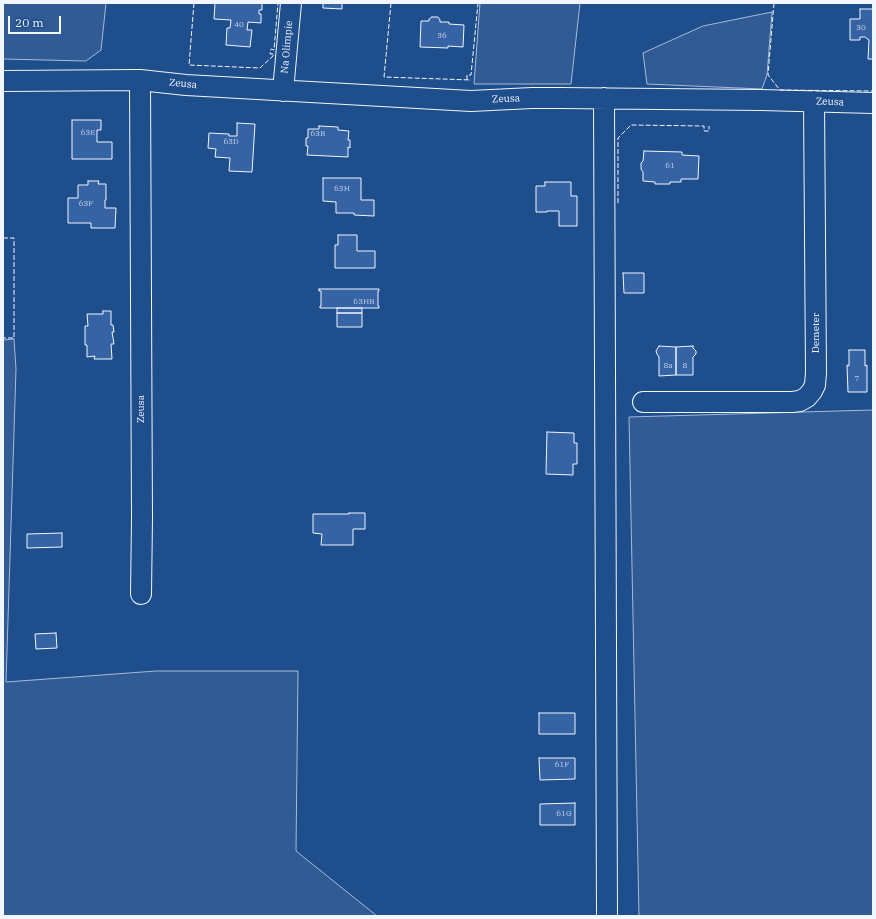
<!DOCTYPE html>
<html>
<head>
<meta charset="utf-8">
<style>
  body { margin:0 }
  #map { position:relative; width:876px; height:919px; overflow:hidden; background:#1f4e8c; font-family:"IBM Plex Serif",serif }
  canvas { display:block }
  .frame { position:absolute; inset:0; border:4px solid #f2f6ff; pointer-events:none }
  .scale { position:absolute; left:8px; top:16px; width:53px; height:18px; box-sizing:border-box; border:2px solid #f2f6ff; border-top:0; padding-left:5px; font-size:12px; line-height:14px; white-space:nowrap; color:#f2f6ff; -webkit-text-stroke:3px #1f4e8c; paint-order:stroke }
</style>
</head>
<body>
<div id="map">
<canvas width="876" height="919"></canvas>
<div class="frame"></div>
<div class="scale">20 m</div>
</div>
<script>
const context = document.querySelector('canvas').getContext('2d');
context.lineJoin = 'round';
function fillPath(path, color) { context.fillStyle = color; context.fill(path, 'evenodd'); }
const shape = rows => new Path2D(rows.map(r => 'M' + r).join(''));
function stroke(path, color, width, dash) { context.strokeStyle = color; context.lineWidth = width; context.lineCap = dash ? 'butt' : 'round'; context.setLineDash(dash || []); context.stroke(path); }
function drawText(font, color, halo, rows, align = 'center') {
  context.font = font + ' "IBM Plex Serif",serif'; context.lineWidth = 3; context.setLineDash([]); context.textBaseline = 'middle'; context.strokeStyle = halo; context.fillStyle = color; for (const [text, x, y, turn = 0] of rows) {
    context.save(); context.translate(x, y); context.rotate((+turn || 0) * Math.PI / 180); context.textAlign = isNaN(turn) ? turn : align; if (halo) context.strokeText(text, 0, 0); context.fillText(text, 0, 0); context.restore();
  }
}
const green = shape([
  [3,3,106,3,101,50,86,61,3,59,3,3],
  [480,3,580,3,571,84,474,84,480,3],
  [772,12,767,75,762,89,647,84,643,53,703,26,772,12],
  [14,339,16,369,6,682,156,671,298,671,296,851,377,916,3,916,3,340,14,339],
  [873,410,873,916,639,916,629,417,873,410]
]);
fillPath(green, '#305b95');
stroke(green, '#a8bbd7', 1);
const building = shape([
  [215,3,262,3,262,10,259,10,259,14,261,14,261,23,248,22,247,30,252,30,250,47,226,45,227,28,230,28,231,20,214,19,215,3],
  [323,3,342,3,342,9,323,8,323,3],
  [860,9,873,9,873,59,868,59,869,40,865,37,860,37,860,40,850,40,850,19,860,19,860,9],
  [432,17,438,17,440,20,440,22,449,22,449,24,464,25,463,47,448,46,448,48,420,47,421,21,429,21,429,19,432,17],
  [72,120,101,120,101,130,97,130,97,142,112,142,112,159,72,159,72,120],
  [237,123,255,124,252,172,229,171,230,158,215,157,216,149,208,148,209,133,229,134,229,136,237,136,237,123],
  [319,126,338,127,338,130,349,131,348,140,350,140,350,148,348,147,348,157,307,155,308,146,306,146,306,138,308,138,308,129,319,129,319,126],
  [644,151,682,152,682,155,699,156,698,179,681,179,681,182,670,182,670,184,655,184,655,182,643,181,643,172,641,169,641,163,643,161,644,151],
  [323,178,361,178,361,200,374,200,374,216,354,215,354,213,336,213,336,202,323,201,323,178],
  [88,181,99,181,98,184,106,184,106,200,105,200,105,208,116,208,115,228,91,228,91,223,68,223,68,198,78,198,78,185,88,185,88,181],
  [545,182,571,182,571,196,577,196,577,226,559,226,559,211,547,211,547,212,536,212,536,186,545,186,545,182],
  [338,235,357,235,357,251,375,251,375,268,335,268,335,245,338,245,338,235],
  [623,273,644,273,644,293,624,293,623,273],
  [319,289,379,289,379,291,378,291,378,306,379,306,379,308,320,308,320,306,321,306,321,291,319,291,319,289],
  [337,308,362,308,362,313,337,313,337,308],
  [103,311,111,311,111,325,113,325,114,332,112,332,114,344,111,344,112,359,94,359,95,356,87,357,87,345,85,345,85,326,88,326,87,314,103,314,103,311],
  [337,313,362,313,362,327,337,327,337,313],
  [659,346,676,347,676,375,659,376,659,357,657,354,656,351,659,346],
  [693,346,693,348,696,351,696,354,693,357,693,375,676,375,676,347,693,346],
  [849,350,865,350,865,366,867,365,867,392,848,392,847,365,849,366,849,350],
  [547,432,574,433,574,443,577,443,577,464,573,464,573,475,546,474,547,432],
  [349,513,365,513,365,529,353,529,353,545,321,545,322,534,313,533,313,514,349,514,349,513],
  [62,533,62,547,27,548,27,534,62,533],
  [56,633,57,648,36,649,35,634,56,633],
  [539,713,575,713,575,734,539,734,539,713],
  [539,758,575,758,575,779,540,780,539,758],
  [575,803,575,825,540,825,540,804,575,803]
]);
fillPath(building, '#3563a3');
stroke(building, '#f2f6ff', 1);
const minor = shape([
  [140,80,142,518,141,594],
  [3,81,140,80,186,85,471,101,532,98,560,98,761,100,873,103],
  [283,91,291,3],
  [604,98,607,916],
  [643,402,792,402,800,401,807,397,812,391,815,385,816,373,814,101]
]);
stroke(minor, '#f2f6ff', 22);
stroke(minor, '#1f4e8c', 20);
stroke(shape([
  [194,3,189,65,260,68,273,56,274,54,270,54,271,49,274,50,278,3],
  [391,3,384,77,471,80],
  [774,3,768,75,780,90,873,91],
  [467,80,467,75,471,75,478,3],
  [618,203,618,138,631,125,704,126,704,131,709,131,709,126],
  [3,238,14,238,14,338,3,338]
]), '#f2f6ff', 1, [5, 2]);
drawText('8px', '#c3d1e8', null, [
  ["40",239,25],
  ["30",861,28],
  ["36",442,36],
  ["63E",88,133],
  ["63B",318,134],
  ["63D",231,142],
  ["61",670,166],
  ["63H",342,189],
  ["63F",86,204],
  ["63HB",364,302],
  ["8a",668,366],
  ["8",685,366],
  ["7",857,379],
  ["61F",562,765],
  ["61G",564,814]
]);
drawText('10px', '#f2f6ff', '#1f4e8c', [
  ["Na Olimpie",287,47,-85],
  ["Zeusa",183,84,6],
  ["Zeusa",506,99,-3],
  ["Zeusa",830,102,2],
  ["Demeter",816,333,-90],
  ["Zeusa",141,409,-90]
]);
</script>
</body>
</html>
